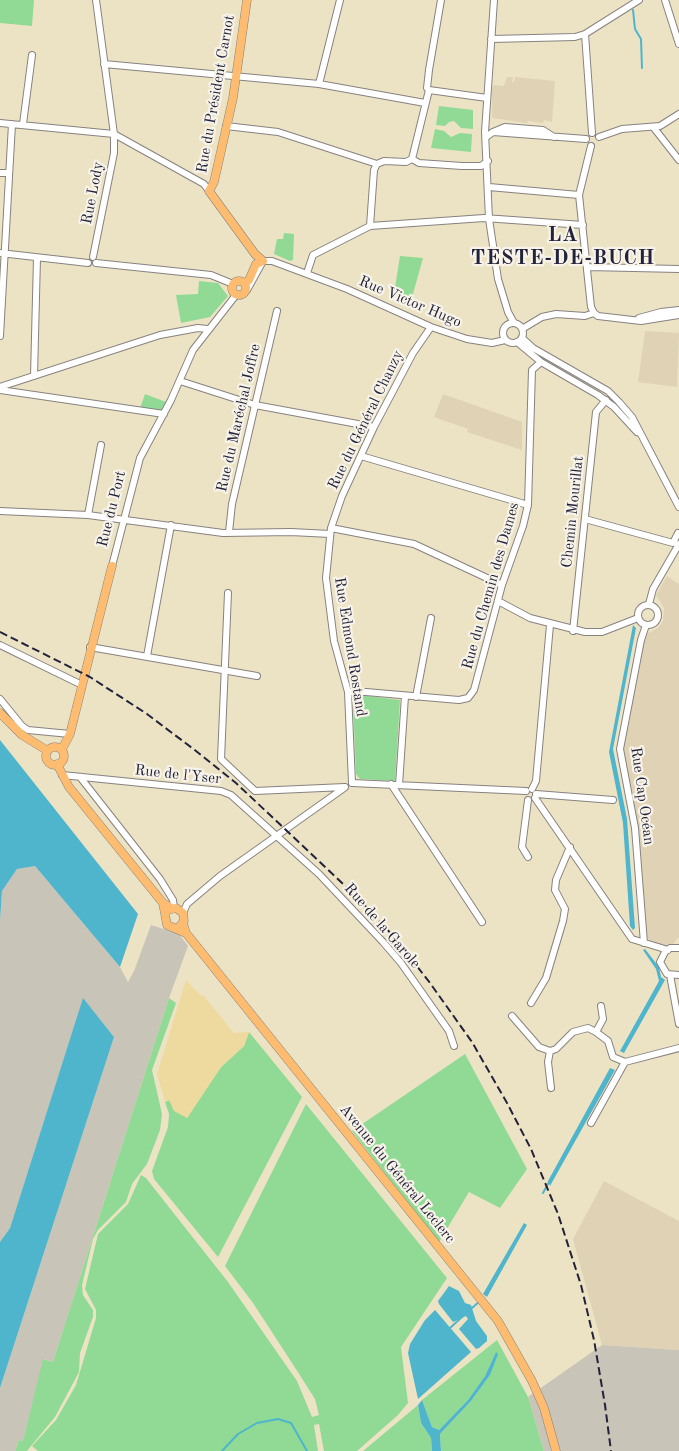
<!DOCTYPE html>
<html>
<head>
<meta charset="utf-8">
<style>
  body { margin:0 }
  canvas { display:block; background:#ece3c4 }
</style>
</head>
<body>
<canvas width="679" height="1451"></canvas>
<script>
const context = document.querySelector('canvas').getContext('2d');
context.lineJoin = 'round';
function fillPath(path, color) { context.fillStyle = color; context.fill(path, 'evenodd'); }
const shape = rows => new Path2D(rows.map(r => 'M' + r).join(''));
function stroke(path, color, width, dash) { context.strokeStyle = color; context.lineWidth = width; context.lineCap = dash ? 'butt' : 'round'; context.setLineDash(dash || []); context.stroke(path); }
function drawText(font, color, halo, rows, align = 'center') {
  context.font = font + ' "Old Standard TT",serif'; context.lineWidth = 4.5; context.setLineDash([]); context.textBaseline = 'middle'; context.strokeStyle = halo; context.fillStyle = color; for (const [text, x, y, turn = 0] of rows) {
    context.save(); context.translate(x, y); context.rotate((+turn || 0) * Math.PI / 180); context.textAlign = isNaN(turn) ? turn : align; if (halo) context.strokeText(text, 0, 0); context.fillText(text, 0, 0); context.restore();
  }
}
fillPath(shape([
  [507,77,513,77,512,82,514,82,515,77,555,81,552,122,544,120,543,123,528,121,527,123,492,118,492,88,494,85,504,86],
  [645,331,679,333,677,387,638,382],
  [443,394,522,422,522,450,467,432,468,429,434,417],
  [667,576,679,584,679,937,672,945,666,946,656,945,646,937,633,793,622,750,642,643,648,633,658,628,663,621,664,608,656,595],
  [604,1181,679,1221,679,1350,602,1345,573,1239]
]), '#e0d3b5');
fillPath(shape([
  [35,866,120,967,128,982,134,971,151,925,179,934,188,946,169,998,53,1362,44,1359,23,1441,19,1440,15,1451,0,1451,0,1388,114,1037,83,999,10,1228,0,1242,0,921,2,891,17,869],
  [602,1345,679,1350,679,1451,544,1451,528,1397]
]), '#c9c4b8');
fillPath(shape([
  [0,0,34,0,32,26,0,23],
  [439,106,473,110,473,129,461,128,454,121,449,122,445,126,436,125],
  [435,129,444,131,451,137,460,133,472,134,471,152,431,148],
  [284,233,294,234,293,260,290,261,274,254,277,239,283,239],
  [400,256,423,258,411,301,394,294],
  [199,281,218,283,228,296,210,317,181,323,176,295,198,294],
  [145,394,166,402,160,412,140,408],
  [360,695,400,700,395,781,360,779,356,774,353,702],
  [169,998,176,1003,152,1070,162,1114,160,1130,147,1164,132,1184,126,1202,98,1230,93,1239,82,1285,83,1295,93,1310,93,1317,80,1353,79,1372,55,1417,27,1451,15,1451,19,1440,23,1441,43,1359,53,1362],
  [249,1032,302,1097,218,1257,154,1179,152,1171,168,1127,169,1114,165,1102,169,1100,187,1118,221,1067,244,1046],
  [465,1054,527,1169,500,1208,469,1192,439,1242,352,1131],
  [306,1104,447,1278,401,1347,408,1403,398,1415,357,1451,324,1451,319,1424,314,1425,318,1451,38,1451,32,1446,56,1420,76,1385,96,1318,96,1310,85,1289,98,1234,128,1204,141,1175,146,1178,228,1282,297,1381,312,1417,319,1415,315,1399,294,1366,253,1303,225,1266],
  [497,1340,528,1397,544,1451,441,1451,440,1434,471,1401,490,1375,496,1352,485,1376,468,1400,439,1430,432,1427,422,1400],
  [418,1405,421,1423,431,1438,432,1451,363,1451]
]), '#91da95');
fillPath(shape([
  [186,980,200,995,203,995,234,1033,249,1032,244,1046,221,1067,187,1118,174,1111,169,1100,165,1102,157,1074]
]), '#eeda9e');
fillPath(shape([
  [633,625,636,628,613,749,627,819,635,928,633,930,630,926,623,823,609,752],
  [0,740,138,914,120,967,35,866,17,869,2,891,0,921],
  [645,949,659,967,661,977,665,980,624,1053,620,1051,659,981,656,969,643,950],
  [83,998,114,1037,0,1388,0,1242,10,1228],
  [610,1068,615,1070,550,1186,548,1181],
  [524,1223,527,1225,487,1297,483,1294],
  [449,1286,459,1291,465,1303,471,1305,476,1321,487,1336,487,1341,479,1348,476,1349,459,1329,468,1319,466,1316,453,1322,439,1304,438,1301],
  [435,1310,471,1352,418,1399,408,1353,410,1344,425,1320],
  [496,1352,498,1354,490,1375,471,1401,440,1434,441,1451,432,1451,431,1438,421,1423,418,1405,422,1400,432,1427,439,1430,468,1400,485,1376]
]), '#4eb5cc');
stroke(shape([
  [633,10,635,29,641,39,642,68],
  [543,1193,549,1182],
  [472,1308,480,1301],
  [450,1328,463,1316],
  [222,1451,238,1434,257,1423,278,1419,291,1423,307,1451]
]), '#4eb5cc', 2);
const minor = shape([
  [494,0,485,132,489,219,498,279,508,312,514,323],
  [665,0,679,44],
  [585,34,592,133],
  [491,39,575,37,585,34,639,0],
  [104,64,319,84,425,103],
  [319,84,340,0],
  [429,90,487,98],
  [0,123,114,134,204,184,209,191],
  [23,124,32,55],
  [226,126,278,132,377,164],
  [654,128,679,160],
  [493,132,505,127,543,130,554,137],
  [486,137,493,132,586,139],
  [599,137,622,129,660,126,679,114],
  [591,146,579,195,591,307,594,313],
  [412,159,419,163,462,166,481,166,488,161],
  [0,173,9,173],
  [489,187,579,195],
  [370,226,374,170,377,164,384,161,406,162,412,159,429,90,427,88,429,70,441,0],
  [0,253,88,263],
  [93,257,114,153,114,134,96,0],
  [96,263,211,275,233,284],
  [588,267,679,269],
  [307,273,313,255,370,226,484,218,583,225],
  [247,290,263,261,272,261,347,289,431,327,467,339,492,343,505,340],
  [639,318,661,312,679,310],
  '503 333a10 10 0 1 1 20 0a10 10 0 1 1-20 0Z',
  [522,329,542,317,556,314,585,316,594,313,598,316,641,321,679,315],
  [0,336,12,124],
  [522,338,533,348,608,391,619,402,632,417,679,507],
  [517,342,541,362,598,395,614,407,637,432],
  [34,376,37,258],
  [180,381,255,405,374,427],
  [0,387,160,335,198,328,207,329],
  [0,390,164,414],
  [361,456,528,505],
  [0,511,88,515,223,533,291,532,330,534],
  [88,515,101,445],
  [585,519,673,543,678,533],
  [331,528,414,544,502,585],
  [229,532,232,504,277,311],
  [112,566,140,458,171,400,193,350,236,295],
  [228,593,221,759,255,791,345,787],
  [498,601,530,618,585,632,602,632,638,618],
  [649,604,653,589,679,544],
  '638 615a10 10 0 1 1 20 0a10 10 0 1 1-20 0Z',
  [573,631,596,412,606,400],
  [0,645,82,685],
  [90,647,257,676],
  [147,656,171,525],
  [348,692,366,692,459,700,468,698,474,690,502,585,523,526,528,505,532,370,541,362],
  [416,697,431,618],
  [0,699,22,726,28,730,70,734],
  [62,775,221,791,231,795,319,874,383,942,401,963,449,1031,454,1046],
  [80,777,160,879,173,900,174,908],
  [352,783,348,692,334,641,326,578,331,528,342,496,374,427,413,353,431,327],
  [352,783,526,791],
  [391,784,482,922],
  [399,785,405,696],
  [532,789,536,781,550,625],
  [536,794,613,800],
  [535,798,632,939,668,950],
  [528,857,522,847,528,800],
  [183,913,187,904,220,876,344,788],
  [644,943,635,828,620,749,641,640,646,625],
  [679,948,670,948,665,952,660,962,667,974,679,975],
  [670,975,679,1024],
  [531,1003,546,978,563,921,565,909,555,890,556,880,570,847],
  [601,1006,603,1019,596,1032,608,1041,613,1057,625,1062],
  [512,1016,539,1047,550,1051,548,1062,551,1088],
  [550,1051,556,1049,573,1032,588,1028,596,1032],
  [591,1123,625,1062,679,1048]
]);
const major = shape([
  '232 288a7 7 0 1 1 14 0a7 7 0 1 1-14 0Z',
  [245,283,249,280,256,264,263,261,255,254,209,191,214,182,233,98,247,0],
  [0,713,22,735,48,751],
  '46 756a9 9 0 1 1 18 0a9 9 0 1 1-18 0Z',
  [62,749,70,734,112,566],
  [57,764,69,787,163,903,171,908],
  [163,903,167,925,186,933],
  [168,910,176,908,183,913,184,921,180,926],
  [183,923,186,933,498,1321,532,1381,544,1408,556,1451]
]);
stroke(minor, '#878280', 8);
stroke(major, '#878280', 9);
stroke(minor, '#fff', 6);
stroke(major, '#fdbc6f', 8);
stroke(shape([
  [0,632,90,677,147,714,196,751,236,783,357,897,395,938,430,983,472,1042,507,1103,531,1149,558,1214,581,1285,594,1340,605,1405,611,1451]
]), '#22223b', 2, [8, 4]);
drawText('15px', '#22223b', '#f7f3e8', [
  ["Rue du Président Carnot",216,94,-80],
  ["Rue Lody",93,193,-79],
  ["Rue Victor Hugo",410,302,23],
  ["Rue du Maréchal Joffre",239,418,-77],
  ["Rue du Général Chanzy",366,420,-64],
  ["Rue du Port",112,509,-76],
  ["Chemin Mourillat",573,512,-84],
  ["Rue du Chemin des Dames",491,586,-74],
  ["Rue Edmond Rostand",350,647,81],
  ["Rue de l'Yser",178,775,6],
  ["Rue Cap Océan",642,796,82],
  ["Rue de la Garole",382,926,49],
  ["Avenue du Général Leclerc",397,1174,51]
]);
context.letterSpacing = '1px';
drawText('bold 20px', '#22223b', '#f7f3e8', [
  ["LA",563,236],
  ["TESTE-DE-BUCH",563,259]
]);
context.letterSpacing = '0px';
</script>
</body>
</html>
